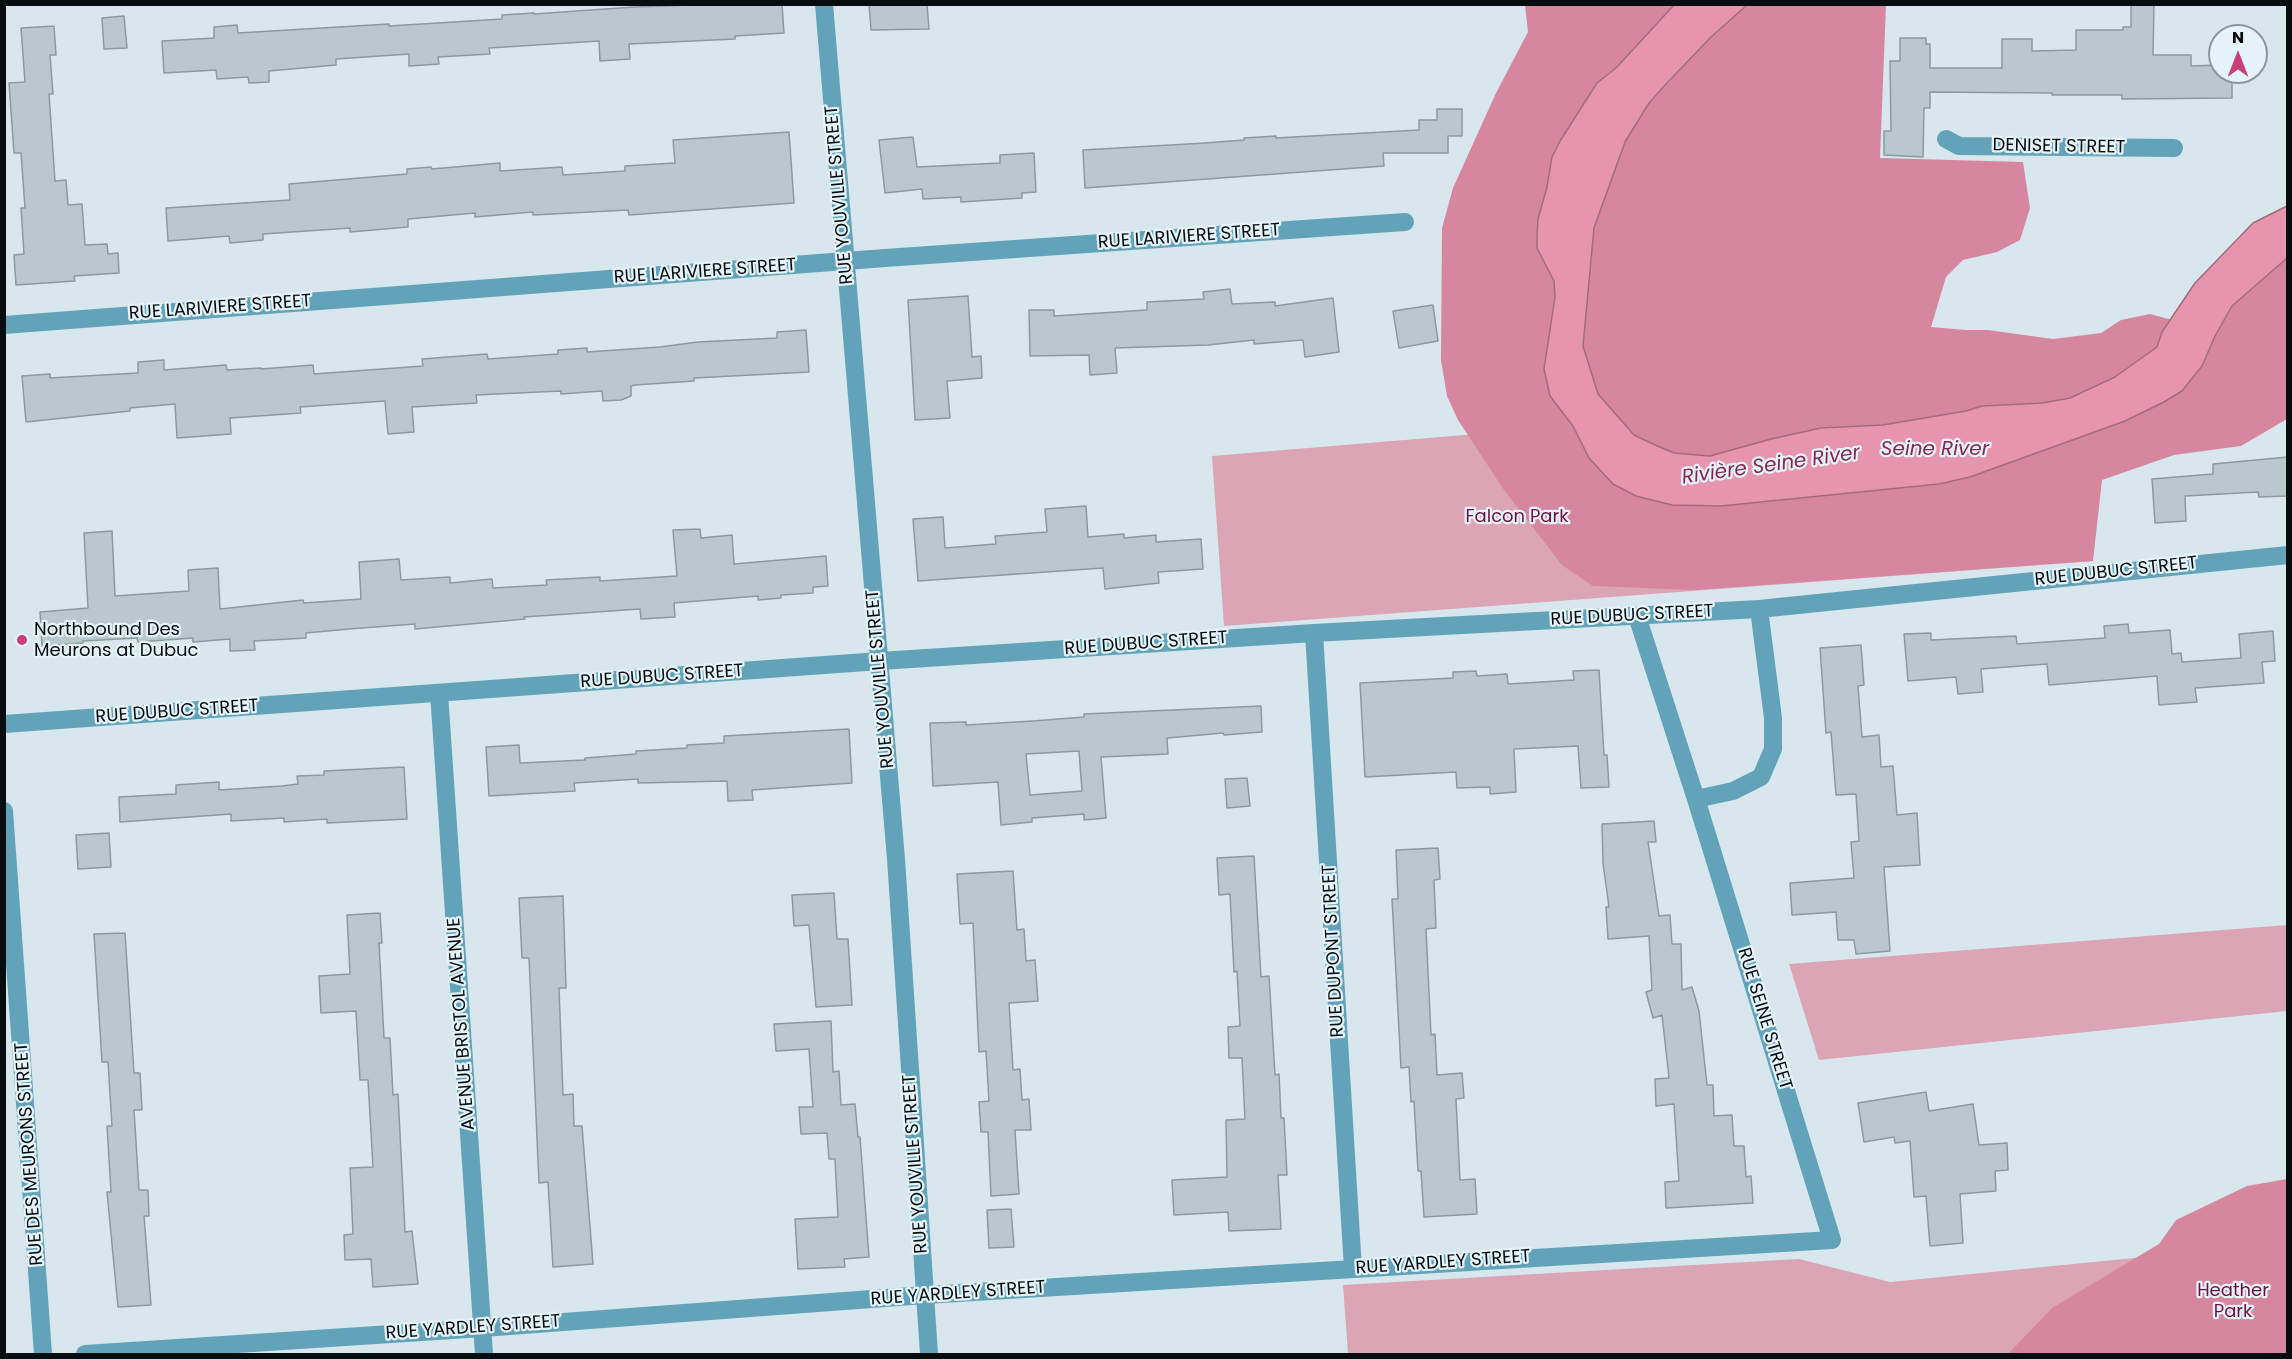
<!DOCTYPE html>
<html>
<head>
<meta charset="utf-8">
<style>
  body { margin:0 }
  #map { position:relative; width:2292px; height:1359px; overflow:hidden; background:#d8e7ed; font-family:Poppins,sans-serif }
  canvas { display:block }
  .frame { position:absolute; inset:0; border:6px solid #070c0e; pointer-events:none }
  .north { position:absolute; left:2208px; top:24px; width:60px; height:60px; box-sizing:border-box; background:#e5f4fa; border:2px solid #8c979c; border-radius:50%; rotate:0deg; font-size:16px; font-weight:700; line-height:24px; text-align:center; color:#070c0e }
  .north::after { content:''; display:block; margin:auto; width:21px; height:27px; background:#c93f78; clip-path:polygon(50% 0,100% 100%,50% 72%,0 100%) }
</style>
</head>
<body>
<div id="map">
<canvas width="2292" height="1359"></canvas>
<div class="frame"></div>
<div class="north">N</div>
</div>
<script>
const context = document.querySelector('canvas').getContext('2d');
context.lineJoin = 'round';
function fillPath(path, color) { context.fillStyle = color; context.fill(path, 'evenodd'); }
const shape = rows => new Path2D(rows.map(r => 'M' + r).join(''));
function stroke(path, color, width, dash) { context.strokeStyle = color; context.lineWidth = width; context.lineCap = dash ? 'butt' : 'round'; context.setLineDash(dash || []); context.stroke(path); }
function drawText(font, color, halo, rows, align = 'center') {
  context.font = font + ' Poppins,sans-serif'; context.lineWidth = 4.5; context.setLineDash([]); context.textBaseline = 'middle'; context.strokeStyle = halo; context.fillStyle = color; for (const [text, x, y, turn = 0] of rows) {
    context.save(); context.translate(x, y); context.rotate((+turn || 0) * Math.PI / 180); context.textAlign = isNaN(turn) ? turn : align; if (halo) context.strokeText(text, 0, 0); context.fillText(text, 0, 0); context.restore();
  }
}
fillPath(shape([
  [1573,426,1970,477,2087,434,2093,561,1224,626,1212,456],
  [2287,925,2287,1011,1819,1060,1789,964],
  [2287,1243,2287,1354,1348,1354,1343,1285,1799,1259,1890,1282]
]), '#dba5b5');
fillPath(shape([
  [1747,4,1886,5,1880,158,2023,162,2030,208,2020,240,1997,252,1963,260,1946,277,1931,327,1966,330,1988,330,2053,339,2101,333,2121,320,2150,314,2172,320,2162,332,2157,347,2115,377,2070,398,2042,403,1982,406,1966,411,1883,425,1821,428,1771,439,1710,456,1674,453,1634,435,1598,394,1583,346,1594,228,1625,142,1649,103,1711,37],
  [1525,5,1675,5,1616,68,1597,83,1581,108,1552,157,1547,187,1538,219,1537,248,1554,281,1555,297,1544,369,1550,396,1573,426,1589,458,1721,506,1939,484,1970,477,2125,421,2164,402,2182,391,2202,366,2215,336,2232,306,2287,258,2287,419,2241,446,2174,455,2102,480,2093,561,1695,590,1593,586,1562,565,1504,490,1458,420,1447,396,1441,360,1442,228,1453,188,1496,93,1528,32],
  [2287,1179,2287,1354,2008,1354,2052,1308,2159,1244,2176,1220,2247,1186]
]), '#d786a0');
const water = shape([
  [1675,4,1747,5,1711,37,1667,83,1649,103,1625,142,1594,228,1583,346,1598,394,1634,435,1655,445,1674,453,1710,456,1771,439,1821,428,1883,425,1966,411,1982,406,2042,403,2070,398,2115,377,2157,347,2162,332,2195,283,2253,223,2287,206,2287,258,2232,306,2215,336,2202,366,2182,391,2164,402,2125,421,1970,477,1939,484,1721,506,1672,505,1636,496,1613,484,1589,458,1573,426,1550,396,1544,369,1555,297,1554,281,1537,248,1537,235,1538,219,1547,187,1552,157,1560,141,1597,83,1616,68,1675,4]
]);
fillPath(water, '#e794ae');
stroke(water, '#a46b7e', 1.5);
const building = shape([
  [723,4,782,4,784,33,735,36,735,39,629,44,630,59,600,61,599,41,489,48,490,54,438,57,439,64,409,66,409,54,336,59,336,65,269,71,269,82,249,83,248,77,217,79,216,70,164,73,162,41,214,38,214,27,237,25,238,33,389,24,389,26,502,19,502,15,534,13,534,14,634,7,723,4],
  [869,4,927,4,929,29,871,30,869,4],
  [2131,4,2154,4,2153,55,2191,55,2191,66,2220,65,2220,72,2232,72,2232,98,2122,99,2122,95,2052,95,2052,93,1930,92,1930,108,1924,108,1923,157,1884,155,1884,131,1891,131,1890,61,1900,61,1900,38,1926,38,1926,44,1930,44,1930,68,2002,68,2002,39,2032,39,2032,51,2076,50,2076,30,2123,30,2123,27,2131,27,2131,4],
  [124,16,127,48,104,49,102,18,124,16],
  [54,26,56,55,50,55,53,94,49,94,55,181,66,180,68,205,82,204,85,245,107,244,108,254,118,253,119,273,74,276,75,281,16,285,14,255,24,254,21,208,25,208,21,153,14,153,9,83,25,82,21,28,54,26],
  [1437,109,1462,109,1462,136,1448,136,1448,153,1383,153,1384,166,1085,188,1083,150,1205,143,1244,140,1244,138,1276,136,1276,138,1419,130,1419,120,1437,120,1437,109],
  [789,132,794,203,629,215,628,210,533,215,533,212,475,217,475,213,408,219,408,227,350,232,350,228,263,234,263,240,230,243,229,236,168,241,166,208,290,200,289,184,407,174,407,169,431,167,432,169,500,163,500,171,562,167,563,175,625,171,625,166,675,163,673,140,789,132],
  [913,137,917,167,1000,163,1000,155,1034,153,1036,192,1022,193,1022,198,961,202,961,197,923,199,922,189,885,193,879,140,913,137],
  [1230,289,1232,304,1275,302,1275,306,1333,298,1339,352,1305,357,1303,340,1254,344,1254,340,1208,345,1115,348,1117,373,1090,375,1089,355,1030,356,1029,310,1054,310,1054,316,1147,310,1147,302,1204,299,1203,292,1230,289],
  [968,296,972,357,981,356,982,378,947,381,950,418,915,420,908,300,968,296],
  [1433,305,1438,341,1399,348,1393,311,1433,305],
  [806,330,809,372,694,378,694,381,635,385,631,386,631,396,621,400,603,401,602,391,561,394,561,391,476,395,477,403,412,407,414,432,388,434,385,401,300,407,301,413,230,418,231,434,177,438,175,404,130,408,130,411,26,422,22,376,50,374,50,378,138,373,138,362,164,360,164,370,226,365,227,370,261,368,261,369,313,365,314,374,423,366,422,359,487,354,488,359,558,354,558,350,587,348,587,352,660,347,698,342,777,338,777,332,806,330],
  [2288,457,2288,496,2259,497,2258,492,2185,496,2186,521,2155,523,2152,479,2213,474,2213,464,2288,457],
  [1086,506,1088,537,1124,534,1124,538,1156,535,1156,542,1201,539,1203,569,1158,572,1159,583,1105,589,1103,568,918,581,913,519,943,517,945,548,996,544,995,536,1047,532,1045,509,1086,506],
  [700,529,701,538,732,535,734,564,826,556,828,586,813,587,813,593,781,595,781,598,758,600,758,596,674,603,675,617,641,619,640,609,524,617,525,619,415,629,415,624,349,629,306,633,306,638,254,641,255,650,230,651,230,639,193,642,193,638,138,642,137,638,83,641,83,643,42,646,40,612,88,608,84,533,112,531,115,596,189,591,188,570,218,568,220,609,303,600,304,603,361,599,359,562,399,559,401,580,450,577,450,583,492,579,493,588,547,585,546,580,600,577,600,581,677,576,673,530,700,529],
  [2128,624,2129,633,2170,630,2172,654,2181,653,2182,662,2241,658,2239,634,2273,631,2275,661,2262,662,2264,683,2195,688,2197,702,2159,705,2157,676,2049,685,2047,664,1981,669,1983,692,1958,694,1956,677,1908,681,1904,634,1931,633,1931,640,2016,636,2017,644,2105,638,2104,626,2128,624],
  [1861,645,1864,685,1858,686,1862,737,1879,735,1881,767,1893,766,1897,815,1917,813,1920,865,1884,867,1890,951,1856,954,1854,940,1838,940,1836,912,1792,915,1790,883,1854,878,1851,842,1859,841,1856,794,1836,795,1831,732,1826,733,1820,648,1861,645],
  [1599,670,1604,755,1607,755,1609,787,1581,788,1578,746,1514,749,1516,792,1490,794,1490,787,1457,788,1456,772,1365,777,1360,683,1453,678,1453,672,1476,671,1477,676,1507,674,1508,684,1574,680,1573,671,1599,670],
  [1261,706,1262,732,1224,735,1223,733,1167,738,1168,754,1101,757,1106,818,1084,820,1084,814,1032,818,1032,822,1001,825,998,782,933,786,930,723,966,722,966,725,1033,721,1084,717,1084,714,1261,706],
  [1079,751,1082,791,1030,795,1026,754,1079,751],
  [849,729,852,783,752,790,753,800,728,801,727,781,638,783,638,779,574,783,575,791,489,796,486,747,519,745,520,763,585,760,585,758,636,754,636,751,687,748,687,745,724,743,724,736,849,729],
  [404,767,407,819,327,823,327,819,284,822,284,818,231,821,231,814,120,822,119,797,176,794,176,785,219,782,219,790,282,786,298,784,297,776,324,775,324,771,404,767],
  [1247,778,1250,806,1227,808,1225,779,1247,778],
  [1654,821,1656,842,1648,842,1659,916,1670,915,1672,944,1681,944,1682,990,1692,987,1699,1011,1707,1085,1713,1085,1714,1116,1732,1115,1734,1146,1744,1146,1746,1177,1751,1176,1753,1203,1666,1208,1665,1182,1679,1181,1674,1104,1656,1106,1655,1079,1669,1078,1662,1015,1653,1018,1646,992,1652,990,1649,936,1608,939,1606,907,1609,907,1603,863,1602,824,1654,821],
  [109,833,111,867,78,869,76,835,109,833],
  [1438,848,1440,879,1434,880,1436,928,1426,929,1431,1035,1435,1034,1437,1075,1462,1073,1464,1098,1456,1099,1460,1180,1475,1179,1477,1214,1424,1217,1421,1171,1418,1171,1414,1101,1411,1102,1409,1067,1401,1068,1392,899,1398,899,1396,850,1438,848],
  [1254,856,1261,977,1269,976,1275,1075,1279,1074,1281,1118,1284,1118,1287,1175,1278,1175,1281,1229,1229,1231,1228,1212,1174,1215,1172,1180,1227,1177,1226,1120,1245,1119,1242,1058,1229,1058,1228,1027,1240,1026,1237,971,1234,972,1230,894,1219,895,1217,858,1254,856],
  [1013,871,1017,930,1024,929,1026,961,1035,960,1038,1001,1009,1003,1013,1070,1020,1069,1022,1100,1029,1099,1031,1130,1015,1130,1019,1194,991,1196,988,1132,981,1132,979,1102,989,1101,986,1051,979,1052,973,923,960,924,957,874,1013,871],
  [834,893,837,939,848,939,852,1005,816,1007,809,925,794,926,792,895,834,893],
  [563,896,566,988,559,988,563,1095,573,1094,574,1126,582,1126,593,1264,553,1267,548,1182,539,1183,529,958,522,958,519,898,563,896],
  [380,913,382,943,379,943,384,1038,390,1038,393,1095,398,1094,405,1232,412,1231,418,1284,373,1287,371,1259,345,1260,344,1235,353,1234,350,1168,373,1167,368,1080,360,1080,356,1011,321,1013,319,976,350,974,347,915,380,913],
  [125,933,134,1073,140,1073,142,1110,134,1110,139,1190,148,1190,149,1216,144,1216,151,1305,118,1307,107,1192,111,1192,107,1126,112,1126,108,1062,102,1062,94,934,125,933],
  [831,1021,833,1072,839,1071,841,1105,855,1104,858,1137,860,1137,869,1257,844,1259,845,1267,798,1269,795,1219,838,1217,835,1159,829,1159,827,1133,801,1134,799,1107,813,1107,809,1049,776,1051,774,1024,831,1021],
  [1926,1092,1929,1111,1973,1104,1979,1145,2007,1143,2008,1170,1995,1171,1996,1191,1960,1194,1963,1243,1930,1246,1926,1196,1914,1197,1910,1141,1895,1143,1894,1137,1864,1142,1858,1103,1926,1092],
  [1011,1209,1014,1247,989,1248,987,1210,1011,1209]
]);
fillPath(building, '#b9c8ce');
stroke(building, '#8b9a9f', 1.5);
stroke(shape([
  [824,4,896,859,929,1354],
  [1946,139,1959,146,2174,148],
  [4,325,885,258,1405,222],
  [1314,633,1353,1269],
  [439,693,484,1354],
  [4,724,880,661,1314,633,1759,609,2288,555],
  [1696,799,1733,791,1761,777,1773,749,1773,718,1759,609],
  [4,811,43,1354],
  [85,1354,483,1328,925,1295,1832,1240,1696,799,1637,616]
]), '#63a3ba', 18);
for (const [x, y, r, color] of [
  [22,640,6,"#c93f78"]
]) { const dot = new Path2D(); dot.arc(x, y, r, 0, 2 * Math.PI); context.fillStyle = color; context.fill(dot); stroke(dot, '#e5f4fa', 2); }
drawText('18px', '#070c0e', '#e5f4fa', [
  ["DENISET STREET",2059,147,1],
  ["RUE YOUVILLE STREET",840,195,-95],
  ["RUE LARIVIERE STREET",1189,237,-4],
  ["RUE LARIVIERE STREET",705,272,-4],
  ["RUE LARIVIERE STREET",220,308,-4],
  ["RUE DUBUC STREET",2116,572,-6],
  ["RUE DUBUC STREET",1632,616,-3],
  ["RUE DUBUC STREET",1146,644,-4],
  ["RUE DUBUC STREET",662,677,-4],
  ["RUE YOUVILLE STREET",881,679,-95],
  ["RUE DUBUC STREET",177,712,-4],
  ["RUE DUPONT STREET",1334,951,-93],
  ["RUE SEINE STREET",1764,1019,73],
  ["AVENUE BRISTOL AVENUE",462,1024,-94],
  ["RUE DES MEURONS STREET",30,1154,-94],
  ["RUE YOUVILLE STREET",916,1164,-94],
  ["RUE YARDLEY STREET",1443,1263,-4],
  ["RUE YARDLEY STREET",958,1294,-4],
  ["RUE YARDLEY STREET",473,1328,-4]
]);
drawText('18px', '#700f3c', '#e5f4fa', [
  ["Falcon Park",1517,517],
  ["Heather",2233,1291],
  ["Park",2233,1312]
]);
drawText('18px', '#070c0e', '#e5f4fa', [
  ["Northbound Des",34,630],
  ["Meurons at Dubuc",34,651]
], 'left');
drawText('italic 20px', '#86264e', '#e5f4fa', [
  ["Seine River",1935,450],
  ["Rivière Seine River",1771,466,-8]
]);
</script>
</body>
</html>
